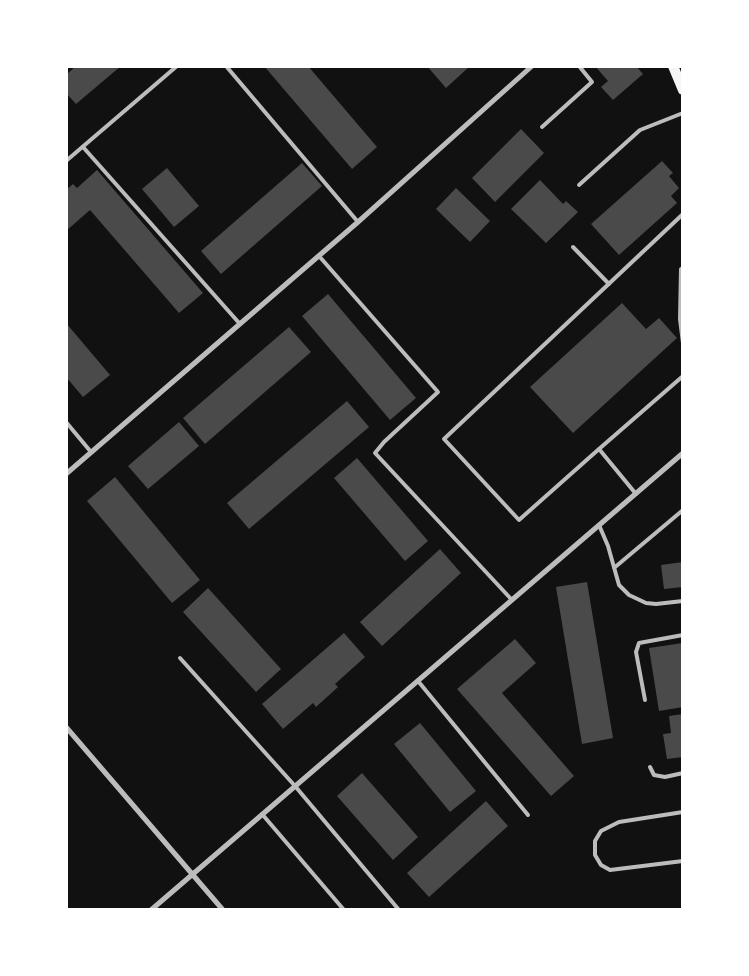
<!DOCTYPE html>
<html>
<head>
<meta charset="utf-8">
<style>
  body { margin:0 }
  #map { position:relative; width:749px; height:976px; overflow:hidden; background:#111; font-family:"Source Sans 3",sans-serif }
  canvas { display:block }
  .frame { position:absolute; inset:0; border:68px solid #fff; pointer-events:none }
</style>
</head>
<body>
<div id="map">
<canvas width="749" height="976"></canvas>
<div class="frame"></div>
</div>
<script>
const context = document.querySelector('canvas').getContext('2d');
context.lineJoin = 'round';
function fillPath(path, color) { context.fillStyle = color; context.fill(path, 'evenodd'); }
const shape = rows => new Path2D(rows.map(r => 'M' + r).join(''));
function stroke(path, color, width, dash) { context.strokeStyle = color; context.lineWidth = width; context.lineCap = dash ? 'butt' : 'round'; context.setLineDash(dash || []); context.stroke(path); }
fillPath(shape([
  [76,66,121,66,76,104,66,93,66,75],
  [264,66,308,66,377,147,352,169],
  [427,66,470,66,446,88],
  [595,66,636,66,643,74,613,100,601,87,608,81],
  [521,129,544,153,495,202,472,178],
  [662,161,673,173,669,176,679,188,671,196,677,203,619,255,591,224],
  [302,163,322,186,221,274,201,251],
  [167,168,199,206,174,227,142,189],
  [97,170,203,293,179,313,90,210,66,231,66,190,73,184,77,188],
  [540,180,563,204,566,201,578,212,546,243,511,209],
  [456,188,490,221,470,242,436,209],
  [328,294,416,398,390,420,302,316],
  [622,303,646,329,659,318,677,338,573,433,530,387],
  [66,323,110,375,83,397,66,377],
  [289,327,311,352,205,444,183,418],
  [347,401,369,427,249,529,227,503],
  [179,422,199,446,148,489,128,466],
  [357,458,428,541,405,561,334,478],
  [115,477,200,580,172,603,87,501],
  [440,549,461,573,382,646,360,622],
  [683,562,683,587,664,589,661,565],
  [587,582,613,738,582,744,556,587],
  [208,588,281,669,256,692,183,612],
  [344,633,365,657,335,684,338,687,316,707,313,703,283,729,262,704],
  [515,639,536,663,502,693,574,776,551,796,457,689],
  [683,643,683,707,659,711,649,648],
  [683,714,683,757,667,759,663,734,671,733,669,716],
  [420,723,476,791,450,812,394,744],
  [362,773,418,837,393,860,337,796],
  [486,801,508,826,429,897,407,873]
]), '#4a4a4a');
stroke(shape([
  [226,66,358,222],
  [542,127,592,82,579,66],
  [83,147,240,324],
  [66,161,177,66],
  [579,185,640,130,683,113],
  [573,247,609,284],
  [319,256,438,392,384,442,375,453,512,600],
  [683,268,681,269,680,319,683,343],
  [66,422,91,452],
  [599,449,683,376],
  [636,494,599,449,519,520,444,439,683,214],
  [599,525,608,546,619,585,629,595,646,603,656,604,683,601],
  [614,568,683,510],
  [180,658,295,786,399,910],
  [418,681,528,815],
  [645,700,636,652,639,643,683,635],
  [650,767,654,775,665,777,683,773],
  [683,812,619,822,601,831,595,841,595,855,601,865,610,870,683,861],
  [262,814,344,910]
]), '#bcbcbc', 4);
stroke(shape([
  [66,474,358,222,532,66],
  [66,727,223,910],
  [151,910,683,453]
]), '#bcbcbc', 5);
stroke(shape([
  [673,66,683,90]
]), '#f5f5f5', 10);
</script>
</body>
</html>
